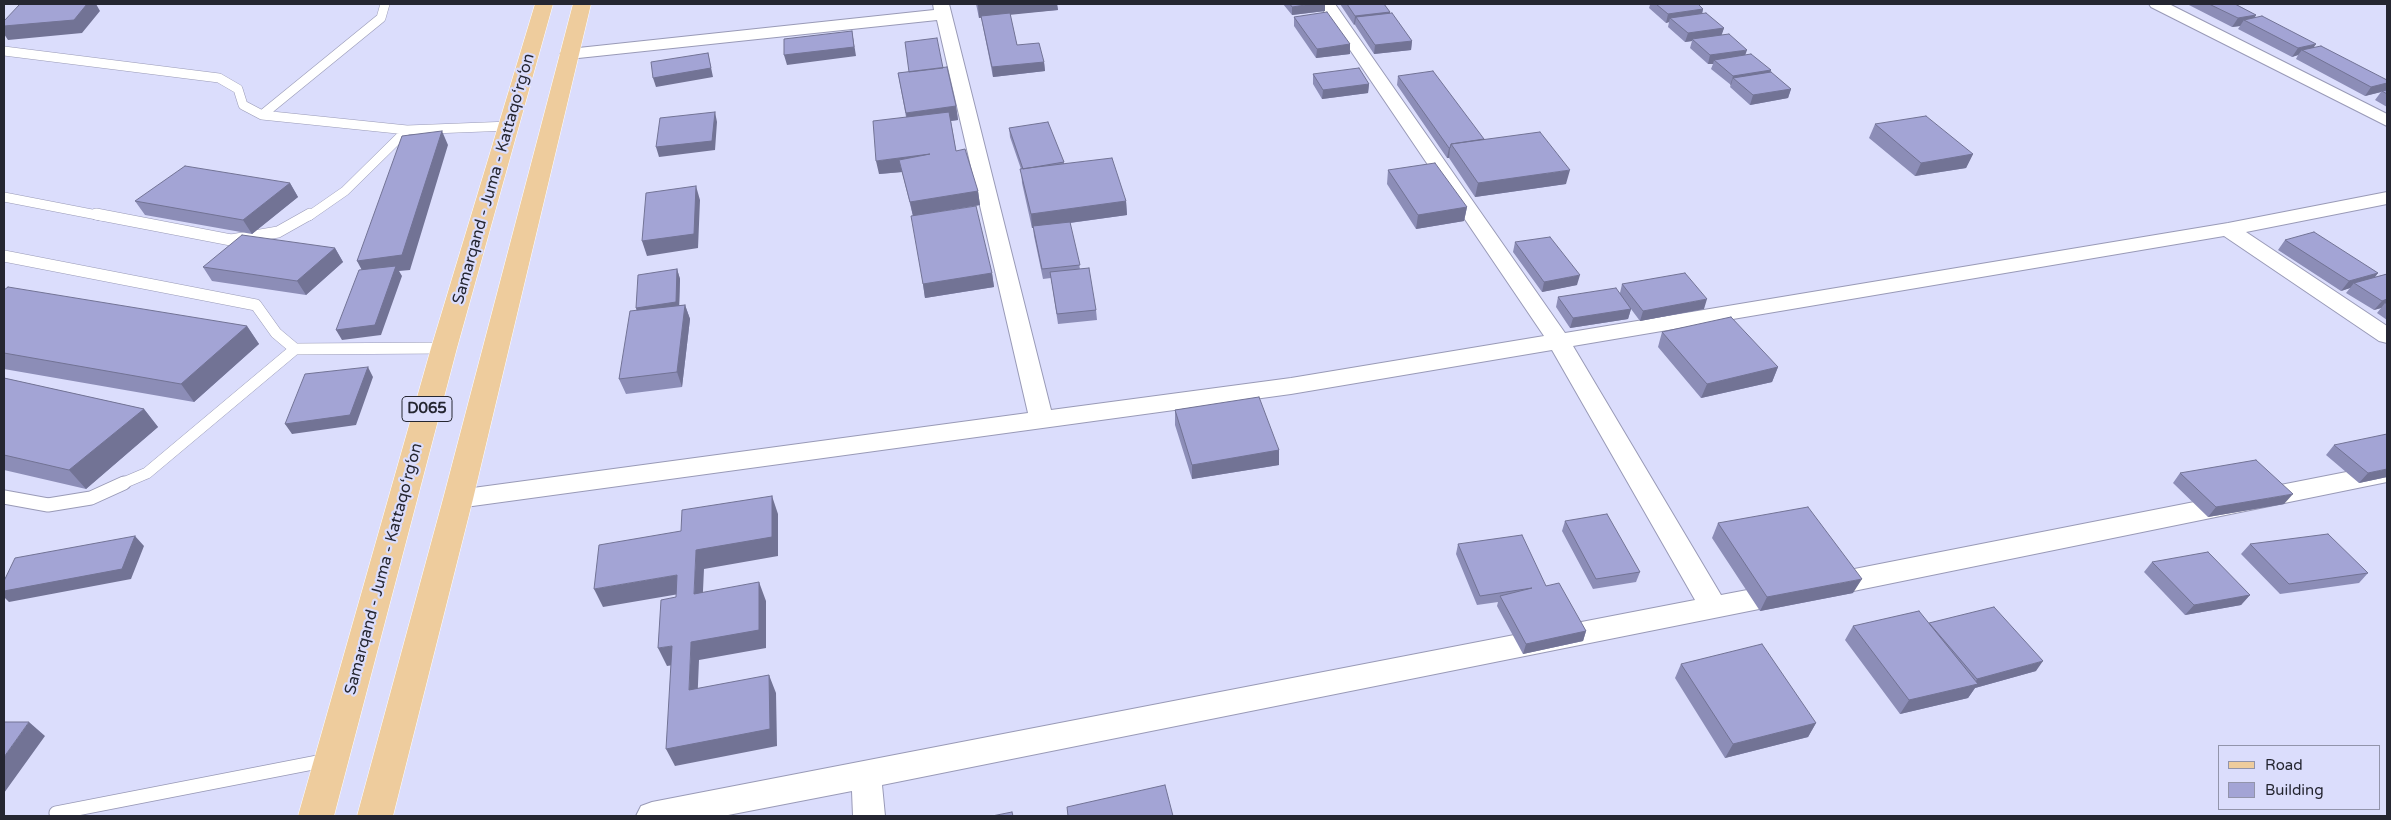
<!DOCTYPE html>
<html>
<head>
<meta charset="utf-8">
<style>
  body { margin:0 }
  #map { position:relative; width:2391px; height:820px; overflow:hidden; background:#dbddfc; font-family:"Varela Round",sans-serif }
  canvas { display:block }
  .frame { position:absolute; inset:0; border:5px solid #252631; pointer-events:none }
  .legend { position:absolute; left:2218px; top:745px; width:162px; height:65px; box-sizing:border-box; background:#dbddfc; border:1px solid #9294ab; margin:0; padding:6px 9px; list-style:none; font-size:15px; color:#252631 }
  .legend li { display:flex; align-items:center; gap:10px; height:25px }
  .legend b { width:25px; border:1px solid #9294ab }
</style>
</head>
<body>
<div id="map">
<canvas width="2391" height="820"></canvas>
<div class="frame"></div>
<ul class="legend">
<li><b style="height:6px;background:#eecc9d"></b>Road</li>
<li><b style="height:14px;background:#a3a4d5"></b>Building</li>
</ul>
</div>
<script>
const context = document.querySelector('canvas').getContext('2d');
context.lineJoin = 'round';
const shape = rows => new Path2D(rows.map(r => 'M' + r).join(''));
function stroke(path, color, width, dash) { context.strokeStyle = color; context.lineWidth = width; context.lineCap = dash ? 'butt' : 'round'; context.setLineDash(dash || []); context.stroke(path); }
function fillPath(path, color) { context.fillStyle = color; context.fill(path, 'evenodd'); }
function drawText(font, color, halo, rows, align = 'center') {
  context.font = font + ' "Varela Round",sans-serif'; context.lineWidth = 4.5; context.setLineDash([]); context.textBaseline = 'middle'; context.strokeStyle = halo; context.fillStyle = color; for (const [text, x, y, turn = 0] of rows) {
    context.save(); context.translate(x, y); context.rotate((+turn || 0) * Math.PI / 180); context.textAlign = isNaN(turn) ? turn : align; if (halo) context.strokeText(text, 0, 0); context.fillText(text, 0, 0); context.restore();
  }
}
const laneFar2 = shape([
  [4,51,219,78,238,89,243,105,262,115,407,130,510,126],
  [262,115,381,18,385,4],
  [4,197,102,216],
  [309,216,345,191,407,130]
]);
const laneFar1 = shape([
  [96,214,231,240,278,232,310,214],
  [4,256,256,305,276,333,295,349,444,348],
  [121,484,147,473,295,349]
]);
const lane = shape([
  [4,497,48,505,91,498,124,483],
  [56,813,328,760]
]);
const street = shape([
  [933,4,949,4,1051,410,1291,378,1544,336,1319,4,1335,4,1565,333,2228,223,2387,192,2387,204,2246,232,2387,326,2387,343,2379,341,2224,236,1573,346,1721,595,1784,583,1794,586,1798,594,1794,602,882,785,885,816,853,816,852,791,723,816,636,816,641,806,652,802,1695,600,1552,350,1291,394,458,508,449,506,445,499,449,492,458,490,1028,413,937,20,569,59,563,58,560,54,563,50,569,49,934,10,933,4],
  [2149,4,2169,4,2387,114,2387,126,2151,7,2149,4],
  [2387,464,2387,482,1829,596,1819,593,1815,585,1819,577,1829,574,2387,464]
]);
const primary = shape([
  [535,4,553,4,457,348,334,816,298,816,431,348,535,4],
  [573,4,591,4,473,499,393,816,357,816,443,499,573,4]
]);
stroke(laneFar2, '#999ab7', 10);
stroke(laneFar1, '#999ab7', 12);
stroke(lane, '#999ab7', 15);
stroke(street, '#999ab7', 2);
stroke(primary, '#fff', 1);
stroke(laneFar2, '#fff', 9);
stroke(laneFar1, '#fff', 11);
stroke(lane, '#fff', 13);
fillPath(street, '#fff');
fillPath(primary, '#eecc9d');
fillPath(shape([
  [976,4,1057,4,1058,10,1010,14,1017,45,1044,62,1045,71,993,77,981,17,979,18],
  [1283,4,1325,4,1325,11,1292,15],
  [1340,4,1384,4,1390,12,1390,13,1412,41,1411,50,1374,54,1355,25,1355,24,1354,25],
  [1644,4,1698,4,1703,9,1702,14,1724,28,1721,35,1745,55,1771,70,1770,72,1791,89,1788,98,1750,105,1730,87,1731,85,1711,69,1713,64,1708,64,1690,48,1692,41,1685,42,1668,27,1669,22,1666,23,1649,8,1650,5,1646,5],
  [2187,4,2235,4,2256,15,2255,17,2313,48,2387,80,2387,88,2385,90,2387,90,2387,107,2375,100,2381,92,2365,96,2296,59,2298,55,2292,57,2238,29,2240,26,2232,27],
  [1294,17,1350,44,1350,54,1316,58,1294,26],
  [943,68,956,106,958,120,951,121,956,151,978,191,980,205,934,212,992,273,994,287,925,298,913,216,902,172,879,174,906,117,898,73],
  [1313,74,1369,84,1368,93,1322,99,1313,84],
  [1398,76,1484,139,1566,184,1475,197,1449,158,1447,158,1397,85],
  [1875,124,1973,154,1966,168,1915,176,1869,138],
  [1009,128,1064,162,1064,164,1126,201,1127,215,1070,223,1080,269,1096,310,1097,320,1058,324,1051,278,1043,279,1034,236,1033,228,1032,228,1022,183,1021,169,1010,137],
  [1388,170,1467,207,1464,221,1416,229,1387,184],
  [290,183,298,197,252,234,145,215,135,201],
  [2285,240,2378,273,2375,277,2387,274,2387,320,2377,313,2381,308,2374,310,2346,293,2350,288,2341,291,2278,250],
  [1515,242,1577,285,1542,292,1513,252],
  [335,248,343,262,306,295,212,281,203,267],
  [677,269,680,279,679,305,685,305,690,319,682,387,626,394,619,379,637,311,636,308],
  [1622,284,1704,309,1640,321,1631,309,1628,319,1570,328,1556,307,1558,297,1620,293],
  [4,290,247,326,259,344,194,402,4,369],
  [1662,332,1778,367,1772,382,1701,398,1658,347],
  [4,378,144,409,158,427,86,489,4,470],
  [1175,410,1279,450,1279,465,1192,479,1175,425],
  [2334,445,2387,477,2359,483,2326,455],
  [2180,473,2284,504,2208,517,2173,483],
  [1565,521,1640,572,1636,582,1593,589,1562,531],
  [1718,523,1853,593,1760,611,1712,538],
  [1458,544,1546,586,1586,631,1583,641,1523,654,1497,606,1498,602,1477,605,1456,554],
  [2250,544,2368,573,2359,583,2280,594,2241,554],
  [2152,562,2250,595,2241,605,2185,615,2144,572],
  [1929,624,2036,671,1975,688,1968,698,1900,714,1845,640,1853,626],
  [1681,664,1816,723,1808,737,1725,758,1675,678]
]), '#8c8db7');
fillPath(shape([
  [80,4,96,4,100,11,82,33,8,40,4,34,4,26],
  [986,4,1057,4,1058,10,979,18,978,5],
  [1312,4,1325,4,1325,11,1292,15,1292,7],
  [1703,9,1701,18,1670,18,1669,22,1666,23,1668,14],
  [1390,12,1389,20,1356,17,1355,24,1354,25,1355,16],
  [2256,15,2251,23,2244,20,2240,26,2232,27,2238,18],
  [1724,28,1721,37,1692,39,1692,41,1685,42,1688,33],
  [852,31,856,56,787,65,784,55],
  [1412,41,1411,50,1374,54,1375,45],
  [1350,44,1350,54,1316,58,1317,49],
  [2316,44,2310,53,2302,50,2298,55,2292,57,2298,48],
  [1747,50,1744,59,1714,60,1713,64,1708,64,1710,55],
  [708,53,713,77,656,87,653,78],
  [1044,62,1045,71,993,77,992,67],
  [1771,70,1768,80,1733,78,1731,85,1730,86,1733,76],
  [2387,83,2387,88,2385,91,2382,91,2381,92,2365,96,2371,87],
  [1369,84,1368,93,1322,99,1323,90],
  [1791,89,1788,98,1750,105,1753,95],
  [956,106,958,120,908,126,906,113],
  [715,112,717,122,715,150,659,157,656,147],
  [442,131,448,145,410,270,399,271,402,276,381,335,342,340,336,330,365,276,357,261],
  [1449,148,1450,148,1449,158,1447,158],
  [930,154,899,160,902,172,879,174,876,161],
  [1973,154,1966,168,1915,176,1921,163],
  [1570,170,1566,184,1475,197,1478,183],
  [290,183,298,197,252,234,243,220],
  [696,186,700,200,698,248,647,256,642,241],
  [978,191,980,205,913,216,910,202],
  [1126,201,1127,215,1032,228,1031,214],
  [1467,207,1464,221,1416,229,1418,215],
  [335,248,343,262,306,295,297,281],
  [677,269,680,279,679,312,639,318,636,308],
  [992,273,994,287,925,298,923,284],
  [2378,273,2370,283,2354,283,2350,288,2341,291,2349,281],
  [1580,275,1577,285,1542,292,1544,282],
  [1707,299,1704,309,1640,321,1643,311],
  [2387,299,2387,305,2385,303,2381,308,2374,310,2382,301],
  [685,305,690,319,682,387,677,372],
  [1631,309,1628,319,1570,328,1573,318],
  [247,326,259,344,194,402,181,384],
  [368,367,373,377,356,425,292,434,285,424],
  [1778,367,1772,382,1701,398,1707,384],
  [144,409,158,427,86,489,69,470],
  [1279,450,1279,465,1192,479,1192,465],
  [2387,469,2387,477,2359,483,2368,473],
  [2293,494,2284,504,2208,517,2216,507],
  [772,496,778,514,778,556,704,569,702,612,694,594,696,550],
  [135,536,144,546,131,579,9,602,4,597,4,591],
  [677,575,685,593,603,607,594,589],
  [1862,579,1853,593,1760,611,1767,597],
  [759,582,766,601,766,648,699,660,697,708,689,690,691,642],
  [2250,595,2241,605,2185,615,2194,605],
  [1586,631,1583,641,1523,654,1526,644],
  [672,646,680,664,667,666,658,648],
  [2043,661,2036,671,1975,688,1968,698,1900,714,1909,700,1974,685,1977,679],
  [769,675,776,693,777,746,675,766,666,749],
  [29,722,45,736,4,793,4,757],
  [1816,723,1808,737,1725,758,1733,744]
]), '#727395');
const building = shape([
  [20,4,87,4,74,20,4,26,4,21,20,4],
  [1290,4,1312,4,1292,7,1290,4],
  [1347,4,1384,4,1390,12,1355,16,1347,4],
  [1656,4,1698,4,1703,9,1668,14,1656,4],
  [2209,4,2235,4,2256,15,2238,18,2209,4],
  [1327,12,1350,44,1317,49,1294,17,1327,12],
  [1010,13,1017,45,1039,43,1044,62,992,67,981,16,1010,13],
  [1392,13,1412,41,1375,45,1356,17,1392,13],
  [1706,13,1724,28,1688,33,1670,18,1706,13],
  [2262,16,2316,44,2298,48,2244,20,2262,16],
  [852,31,854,47,784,55,784,39,852,31],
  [1729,34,1747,50,1710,55,1692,39,1729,34],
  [937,38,943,68,909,72,905,42,937,38],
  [2321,46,2387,80,2387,83,2371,87,2302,50,2321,46],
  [708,53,711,68,653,78,651,62,708,53],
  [1751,54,1771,70,1733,76,1714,60,1751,54],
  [947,67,956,106,906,113,898,73,947,67],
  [1359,68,1369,84,1323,90,1313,74,1359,68],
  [1433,71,1484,139,1451,144,1450,148,1449,148,1398,76,1433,71],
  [1771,72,1791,89,1753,95,1733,78,1771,72],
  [2387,90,2387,94,2382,91,2387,90],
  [715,112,712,141,656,147,660,118,715,112],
  [949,112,956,151,965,149,978,191,910,202,899,160,930,154,876,161,873,121,949,112],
  [1926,116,1973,154,1921,163,1875,124,1926,116],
  [1048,122,1064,162,1023,169,1009,128,1048,122],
  [442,131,402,255,357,261,402,136,442,131],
  [1540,132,1570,170,1478,183,1451,144,1540,132],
  [1112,158,1126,201,1031,214,1020,169,1112,158],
  [1435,163,1467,207,1418,215,1388,170,1435,163],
  [185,166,290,183,243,220,135,201,185,166],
  [696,186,694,234,642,241,646,193,696,186],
  [976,206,992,273,923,284,911,216,976,206],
  [1070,222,1080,265,1042,269,1033,226,1070,222],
  [2314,232,2378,273,2349,281,2285,240,2314,232],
  [242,235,335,248,297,281,203,267,242,235],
  [1550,237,1580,275,1544,282,1515,242,1550,237],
  [396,266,375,325,336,330,359,270,396,266],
  [1089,268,1096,310,1057,314,1050,272,1089,268],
  [677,269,676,302,636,308,638,275,677,269],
  [1685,273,1707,299,1643,311,1622,284,1685,273],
  [2387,274,2387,299,2382,301,2354,283,2387,274],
  [8,287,247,326,181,384,4,353,4,290,8,287],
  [1616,288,1631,309,1573,318,1558,297,1616,288],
  [685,305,677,372,619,379,630,311,685,305],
  [1731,317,1778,367,1707,384,1662,332,1731,317],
  [368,367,350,415,285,424,305,374,368,367],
  [4,378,144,409,69,470,4,455,4,378],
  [1259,397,1279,450,1192,465,1175,410,1259,397],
  [2387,434,2387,469,2368,473,2334,445,2387,434],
  [2256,460,2293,494,2216,507,2180,473,2256,460],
  [772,496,772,537,696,550,694,594,759,582,759,630,691,642,689,690,769,675,770,729,666,749,672,646,658,648,661,600,676,597,677,575,594,589,599,545,681,531,682,510,772,496],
  [1808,507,1862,579,1767,597,1718,523,1808,507],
  [1607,514,1640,572,1596,579,1565,521,1607,514],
  [2328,534,2368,573,2289,584,2250,544,2328,534],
  [1522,535,1546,586,1559,583,1586,631,1526,644,1500,596,1532,588,1480,596,1458,544,1522,535],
  [135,536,122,569,4,591,4,581,15,558,135,536],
  [2208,552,2250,595,2194,605,2152,562,2208,552],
  [1994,607,2043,661,1977,679,1929,623,1994,607],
  [1919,611,1978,684,1909,700,1853,626,1919,611],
  [1762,644,1816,723,1733,744,1681,664,1762,644],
  [4,722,29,722,4,757,4,722],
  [1165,785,1173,816,1068,816,1067,807,1165,785],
  [1012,812,1013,816,992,816,1012,812]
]);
fillPath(building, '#a3a4d5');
stroke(building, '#727395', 1);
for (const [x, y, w] of [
  [427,409,50]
]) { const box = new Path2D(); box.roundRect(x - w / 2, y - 12.5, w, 25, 4); context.fillStyle = '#dbddfc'; context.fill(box); stroke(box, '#252631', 1); }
drawText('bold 15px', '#252631', null, [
  ["D065",427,409]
]);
drawText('16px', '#252631', '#dbddfc', [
  ["Samarqand - Juma - Kattaqo‘rg‘on",494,179,-74],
  ["Samarqand - Juma - Kattaqo‘rg‘on",384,569,-75]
]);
</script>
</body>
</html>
